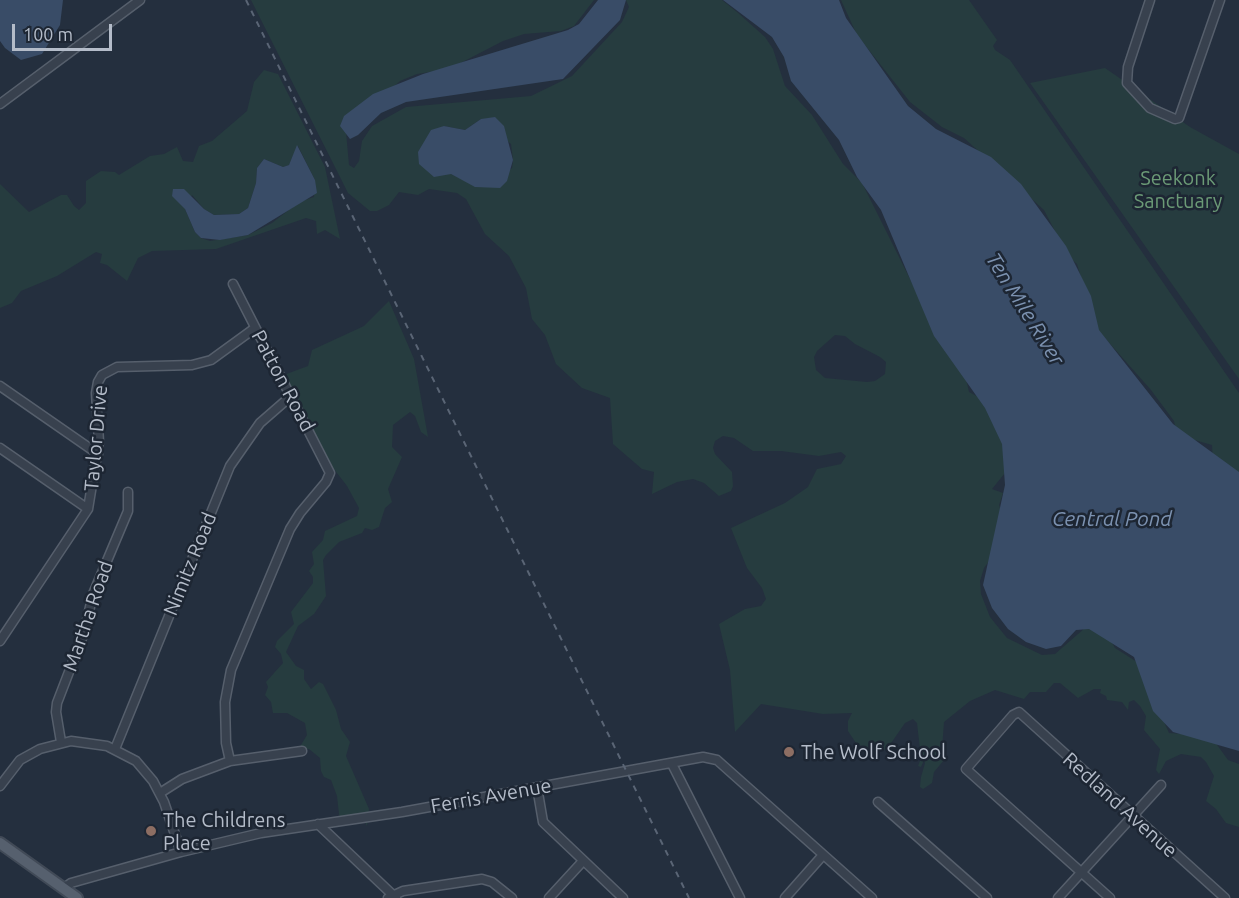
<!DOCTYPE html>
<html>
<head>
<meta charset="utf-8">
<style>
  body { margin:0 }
  #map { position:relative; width:1239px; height:898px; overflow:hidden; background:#242f3e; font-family:Ubuntu,sans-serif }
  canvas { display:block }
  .scale { position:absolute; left:12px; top:24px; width:100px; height:27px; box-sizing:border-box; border:3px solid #b4bcc9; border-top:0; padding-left:8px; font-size:18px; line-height:21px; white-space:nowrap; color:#b4bcc9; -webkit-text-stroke:4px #1d2633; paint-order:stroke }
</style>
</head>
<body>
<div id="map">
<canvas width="1239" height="898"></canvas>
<div class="scale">100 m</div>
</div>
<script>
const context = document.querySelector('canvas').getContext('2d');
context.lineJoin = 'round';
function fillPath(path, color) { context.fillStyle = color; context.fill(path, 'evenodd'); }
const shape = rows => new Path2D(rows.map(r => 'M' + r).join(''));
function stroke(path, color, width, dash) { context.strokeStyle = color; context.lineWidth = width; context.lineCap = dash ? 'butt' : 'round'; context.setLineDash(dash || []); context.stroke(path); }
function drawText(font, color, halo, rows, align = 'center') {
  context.font = font + ' Ubuntu,sans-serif'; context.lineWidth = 5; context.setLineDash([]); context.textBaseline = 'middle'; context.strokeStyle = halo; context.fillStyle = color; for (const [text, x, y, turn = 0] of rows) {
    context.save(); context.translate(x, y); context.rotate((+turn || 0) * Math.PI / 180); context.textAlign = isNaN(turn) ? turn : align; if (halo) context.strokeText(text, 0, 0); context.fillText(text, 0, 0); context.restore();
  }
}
fillPath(shape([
  [251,0,594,0,574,26,561,31,524,34,503,41,449,69,417,74,400,81,346,132,349,165,354,168,359,161,362,141,372,126,406,107,531,96,572,76,622,22,629,7,626,0,722,0,737,12,765,37,773,49,785,86,812,115,843,164,862,183,913,285,966,379,969,392,992,404,1009,468,992,489,1003,493,999,505,1003,517,992,557,984,568,980,581,981,594,990,617,1007,638,1042,655,1055,654,1085,628,1099,627,1108,635,1115,648,1137,662,1169,733,1196,735,1215,742,1228,760,1239,764,1239,827,1226,823,1216,809,1206,801,1214,776,1206,762,1201,757,1181,754,1166,761,1159,774,1156,770,1160,749,1144,730,1146,716,1140,706,1134,700,1129,702,1128,710,1122,702,1107,700,1106,696,1100,693,1101,689,1094,689,1078,698,1060,683,1054,683,1046,692,1030,692,1024,699,995,690,970,701,944,722,942,750,944,760,934,772,932,783,923,789,920,787,921,777,925,763,924,760,921,767,918,766,921,758,917,723,913,719,905,723,887,749,874,753,856,743,848,731,848,721,852,713,823,714,761,704,735,732,730,670,719,624,745,609,761,606,766,599,762,588,747,568,731,528,785,503,808,487,817,469,841,464,846,456,841,452,819,456,781,451,753,451,734,438,723,436,715,441,713,448,715,454,732,472,733,486,731,491,719,496,704,483,693,479,677,482,652,494,654,472,642,469,613,444,610,398,582,388,556,364,545,335,532,319,526,288,509,256,485,234,466,199,457,193,429,189,418,195,399,192,389,205,377,211,370,211,348,193],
  [481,119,511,144,513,160,512,168,490,185,479,187,451,174,444,126,465,130],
  [835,335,845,336,855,344,880,357,886,362,885,374,875,381,867,382,825,378,816,370,814,357,817,351],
  [841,0,969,0,997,40,993,46,995,50,1010,60,1239,393,1239,487,1213,461,1212,445,1177,435,1174,421,1151,390,1096,328,1077,264,1068,256,1044,210,964,138,942,127,910,102,857,35],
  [1105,68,1190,127,1239,154,1239,379,1030,83],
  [264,70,278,74,325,167,340,239,325,230,317,234,316,221,306,218,216,249,152,251,138,258,127,281,107,265,100,263,102,254,96,252,57,276,21,291,12,303,0,308,0,184,29,212,61,195,67,195,74,206,79,210,86,203,86,181,101,171,115,172,119,175,150,156,164,154,177,147,183,161,193,162,199,146,212,141,247,111,254,82],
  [298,146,315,180,314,197,299,202,272,223,248,235,210,241,201,238,195,232,185,209,192,195,204,209,214,215,239,214,248,208,256,183,257,168,264,159,283,167,289,165],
  [389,301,414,359,428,437,421,432,415,416,410,412,393,425,392,447,402,457,388,489,392,502,385,508,379,527,372,530,365,528,362,533,339,542,326,555,323,560,326,596,314,614,298,626,286,652,296,666,304,670,304,679,311,689,319,682,323,684,336,710,341,729,350,742,346,756,369,809,367,826,364,820,340,823,337,796,331,780,324,777,321,771,320,758,309,749,298,750,307,735,305,723,287,713,273,713,271,702,265,695,268,687,266,682,283,663,281,654,275,647,277,641,294,624,291,612,313,583,313,577,309,571,314,564,312,552,323,540,325,531,357,516,359,508,347,486,327,460,281,376,308,366,312,350,364,326]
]), '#263c3f');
fillPath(shape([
  [0,0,63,0,60,25,42,54,21,60,5,48,0,41],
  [598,0,626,0,620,20,563,79,406,102,381,113,358,135,350,139,340,126,344,116,373,94,423,74,568,30,579,24],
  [723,0,839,0,846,18,908,106,936,129,991,157,1021,184,1066,246,1091,296,1099,330,1173,424,1239,472,1239,751,1173,732,1153,711,1134,657,1089,629,1076,630,1061,646,1046,649,1026,642,1008,629,992,608,983,585,1005,485,1002,444,985,408,934,336,881,210,857,177,839,140,791,81,784,57,772,37],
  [495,117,504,126,513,160,507,181,500,188,475,187,451,174,434,177,419,164,418,152,431,130,444,126,465,130,481,119],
  [297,145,315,180,317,193,248,235,220,240,201,238,195,232,185,209,172,196,173,189,184,189,204,209,214,215,239,214,248,208,256,183,257,168,264,159,283,167,289,165]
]), '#394c67');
const minor = shape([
  [1150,0,1128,67,1127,83,1150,108,1175,119,1179,118,1220,0],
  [0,104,140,0],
  [0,386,98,454],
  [0,448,88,509],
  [0,641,88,509,99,442,96,393,98,382,102,375,117,367,192,365,211,360,255,328],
  [61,742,56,712,57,703,84,633,93,594,128,511,128,492],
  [115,749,230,466,260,423,291,396],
  [230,761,226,743,225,702,231,670,290,529,300,513,326,482,330,473,233,284],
  [672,764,740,898],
  [0,786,20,760,40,749,71,741,107,746,136,761,153,781,164,802,181,852],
  [537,787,543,822,623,898],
  [160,793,182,779,230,761,302,751],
  [878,802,987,898],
  [318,824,396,898],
  [64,888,71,883,181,852,261,833,402,812,703,757,717,760,872,898],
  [388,898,403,891,482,879,492,882,512,898],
  [549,898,583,861],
  [785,898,823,855],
  [1058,898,1161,785],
  [1110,898,966,769,1013,715,1019,712,1225,898]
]);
const major = shape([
  [0,843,77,898]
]);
stroke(minor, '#565f6c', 11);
stroke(major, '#414a57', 14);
stroke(minor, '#38414e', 8);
stroke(major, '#56606e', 10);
stroke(shape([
  [246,0,689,898]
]), '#5a6575', 2, [6, 6]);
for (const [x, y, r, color] of [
  [789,752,6,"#8d6e63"],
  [151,831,6,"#8d6e63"]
]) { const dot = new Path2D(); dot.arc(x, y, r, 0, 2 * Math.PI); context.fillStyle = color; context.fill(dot); stroke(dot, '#1d2633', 2); }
drawText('20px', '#6b9a76', '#1d2633', [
  ["Seekonk",1178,178],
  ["Sanctuary",1178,201]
]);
drawText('20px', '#b4bcc9', '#1d2633', [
  ["Patton Road",283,381,62],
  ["Taylor Drive",96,438,-85],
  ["Nimitz Road",190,564,-68],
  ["Martha Road",88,616,-71],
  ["Ferris Avenue",491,796,-10],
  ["Redland Avenue",1120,805,42]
]);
drawText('20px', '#b4bcc9', '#1d2633', [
  ["The Wolf School",801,752],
  ["The Childrens",163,820],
  ["Place",163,843]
], 'left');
drawText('italic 21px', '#7c92b1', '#1d2633', [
  ["Ten Mile River",1025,309,58],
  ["Central Pond",1112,519]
]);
</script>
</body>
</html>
